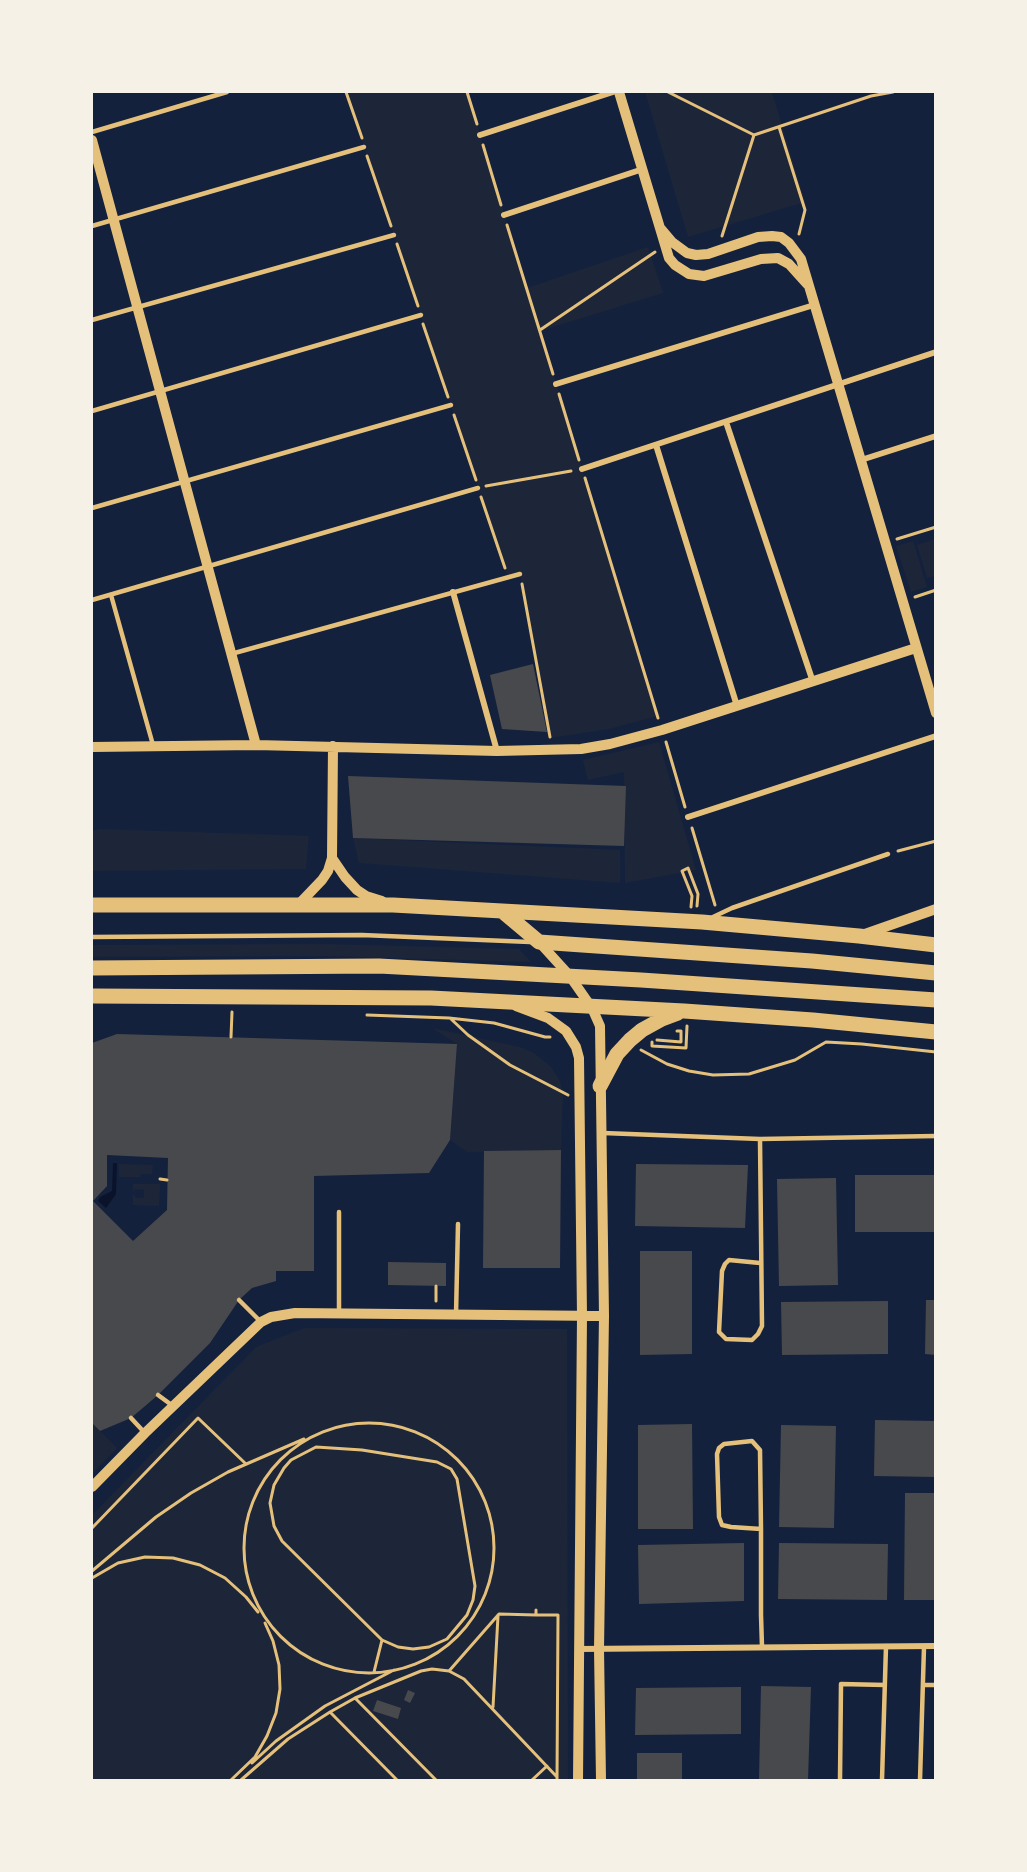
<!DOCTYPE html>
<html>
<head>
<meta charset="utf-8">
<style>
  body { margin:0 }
  #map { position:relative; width:1027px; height:1872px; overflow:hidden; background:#14213d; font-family:"Space Grotesk",sans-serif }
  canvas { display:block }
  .frame { position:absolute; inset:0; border:93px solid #f6f1e7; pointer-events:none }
</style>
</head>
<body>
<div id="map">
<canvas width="1027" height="1872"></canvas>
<div class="frame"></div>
</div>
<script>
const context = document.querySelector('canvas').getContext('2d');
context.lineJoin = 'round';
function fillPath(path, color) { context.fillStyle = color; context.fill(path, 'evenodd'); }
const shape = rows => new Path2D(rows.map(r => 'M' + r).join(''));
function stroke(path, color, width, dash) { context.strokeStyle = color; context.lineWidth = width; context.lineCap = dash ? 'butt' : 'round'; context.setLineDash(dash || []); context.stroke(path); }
fillPath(shape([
  [346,92,467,92,527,288,648,247,663,293,540,331,658,716,609,729,550,738,520,574,508,577],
  [645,92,772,92,805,202,688,237],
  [935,539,935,576,927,578,917,545],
  [913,541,927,587,911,592,896,546],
  [659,742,696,870,625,883,624,772,588,780,583,760],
  [100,829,309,836,306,869,92,871,92,831],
  [353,838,620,850,620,883,359,863],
  [323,944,519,949,531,962,328,956,92,957,92,945],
  [432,1028,520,1047,534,1053,551,1067,560,1081,563,1095,561,1150,467,1152,450,1140,457,1044],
  [119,1164,153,1165,152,1174,141,1174,140,1177,119,1177],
  [133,1184,160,1184,159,1206,133,1205,133,1195,135,1195,135,1198,144,1198,144,1190,135,1189,133,1192],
  [304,1328,567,1329,568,1780,92,1780,92,1515,256,1347],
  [92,1423,117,1448,92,1474]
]), '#1d2539');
fillPath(shape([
  [113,1163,117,1163,116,1194,106,1208,98,1201,100,1197,112,1191]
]), '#0b132b');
fillPath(shape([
  [533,664,547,732,502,729,490,675],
  [348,776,626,786,624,846,353,838],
  [117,1034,457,1044,450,1140,429,1173,314,1176,314,1271,276,1271,276,1281,252,1288,239,1300,210,1343,158,1395,131,1418,100,1431,92,1423,92,1043],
  [107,1155,168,1158,167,1210,133,1241,93,1201,107,1186],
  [561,1150,560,1268,483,1268,484,1151],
  [636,1164,748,1165,745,1228,635,1226],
  [855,1175,936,1175,936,1232,855,1232],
  [836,1178,838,1285,779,1286,777,1179],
  [640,1251,692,1251,692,1354,640,1355],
  [388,1262,446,1263,446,1286,388,1285],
  [926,1300,936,1300,936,1355,925,1354],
  [888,1301,888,1354,782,1355,781,1302],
  [875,1420,936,1421,936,1477,874,1476],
  [692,1424,693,1529,638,1529,638,1425],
  [781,1425,836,1426,834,1528,779,1527],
  [905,1493,936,1493,936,1600,904,1600],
  [744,1543,744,1601,639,1604,638,1545],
  [779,1543,888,1544,887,1600,778,1599],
  [761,1686,811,1687,808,1780,759,1780],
  [741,1687,741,1734,635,1735,636,1688],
  [408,1690,415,1693,410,1703,404,1700],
  [377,1700,401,1708,398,1719,373,1711],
  [637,1753,682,1753,682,1780,637,1780]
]), '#48494c');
stroke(shape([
  [346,92,362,138],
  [467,92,477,124],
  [668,92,754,135],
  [779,127,805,210,799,234],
  [754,135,871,96,893,92],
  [483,145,501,205],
  [367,156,391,226],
  [507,225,553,374],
  [722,236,754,135],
  [397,244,418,306],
  [423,324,448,397],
  [540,330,655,252],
  [559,394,579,460],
  [454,415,476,480],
  [585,478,658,718],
  [486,486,571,471],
  [481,497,505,568],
  [897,539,936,527],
  [522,584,550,737],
  [915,597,936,590],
  [666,742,685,807],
  [692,828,715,905],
  [898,851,936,841],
  [691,907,692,896,682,871,688,868,698,894,697,906],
  [367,1015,449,1018,494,1023,545,1037,550,1037],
  [451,1019,468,1035,510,1065,568,1095],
  [231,1037,232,1012],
  [657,1040,681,1042,681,1031,677,1031],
  [652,1042,652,1046,686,1048,687,1026],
  [641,1050,667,1064,689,1071,713,1075,749,1074,795,1060,826,1042,862,1044,936,1052],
  [160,1179,167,1180],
  [436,1301,436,1286],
  '244 1548a125 125 0 1 1 250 0a125 125 0 1 1-250 0Z',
  [92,1528,198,1418,246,1464],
  [92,1571,156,1517,191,1493,228,1472,304,1439],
  [92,1578,118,1563,145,1557,173,1558,200,1565,225,1578,246,1597,258,1612],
  [536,1615,558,1615,557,1780],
  [449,1671,499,1614,536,1615,536,1610],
  [374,1672,382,1640,282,1541,274,1526,270,1503,274,1485,284,1468,291,1460,316,1447,362,1450,437,1462,451,1469,457,1479,475,1586,473,1600,467,1615,447,1639,429,1647,413,1649,398,1647,382,1640],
  [355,1698,436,1780],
  [493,1707,498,1616],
  [330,1712,397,1780],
  [252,1763,276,1741,325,1706,394,1670],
  [231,1780,255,1757,267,1736,276,1713,280,1689,279,1665,273,1641,265,1623],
  [241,1780,288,1739,330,1712,355,1698,421,1671,432,1669,449,1671,464,1679,557,1777],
  [532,1780,547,1766]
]), '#e5c07b', 3);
stroke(shape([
  [92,132,227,92],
  [92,226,364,147],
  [92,320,394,235],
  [92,411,421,315],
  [92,508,451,405],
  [111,595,153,745],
  [92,600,478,488],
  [231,654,520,574],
  [713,917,732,908,888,854],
  [92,937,362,935,530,942],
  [603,1133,760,1139,936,1136],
  [339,1212,339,1313],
  [760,1263,729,1260,725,1264,722,1271,719,1332,726,1339,752,1340,758,1334,762,1326,760,1139],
  [239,1300,261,1322],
  [456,1315,458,1224],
  [158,1395,173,1406],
  [131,1418,144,1432],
  [761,1529,731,1527,722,1525,719,1517,717,1454,719,1448,724,1444,752,1441,760,1450,761,1529,761,1615,762,1647],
  [923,1685,936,1685],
  [840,1780,841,1684,885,1685],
  [882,1780,886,1646],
  [920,1780,924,1647]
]), '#e5c07b', 4.5);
stroke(shape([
  [480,135,613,92],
  [504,215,643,169],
  [556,384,814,305],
  [726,422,813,682],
  [656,445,737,706],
  [861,460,936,436],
  [582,469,936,352],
  [453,592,497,751],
  [688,817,936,736],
  [578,1649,936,1646]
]), '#e5c07b', 6);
stroke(shape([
  [619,92,669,258,675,265,689,274,704,276,761,259,778,258,789,264,807,284],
  [92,140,256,745],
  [661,229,672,242,687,253,696,255,708,254,758,237,772,236,781,237,789,243,801,259,936,713],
  [92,747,256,745,497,751,581,749,610,744,662,730,916,648],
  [332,858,345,877,357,890,366,896,382,901],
  [299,904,322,880,328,871,332,858,333,746],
  [862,935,936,909],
  [539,942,569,975,592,1008,600,1026,604,1316,599,1649,601,1780],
  [516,1006,548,1018,566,1031,576,1047,579,1058,582,1316,578,1780],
  [92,1487,145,1433,261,1322,271,1317,295,1313,604,1316]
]), '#e5c07b', 10);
stroke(shape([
  [92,905,393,905,702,922,859,936,936,945],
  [502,911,539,942,812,961,936,973],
  [92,968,379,966,641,980,936,1000],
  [92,996,431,998,684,1011,813,1020,936,1032],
  [600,1086,617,1054,630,1040,642,1030,662,1019,678,1013]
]), '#e5c07b', 15);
</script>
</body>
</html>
